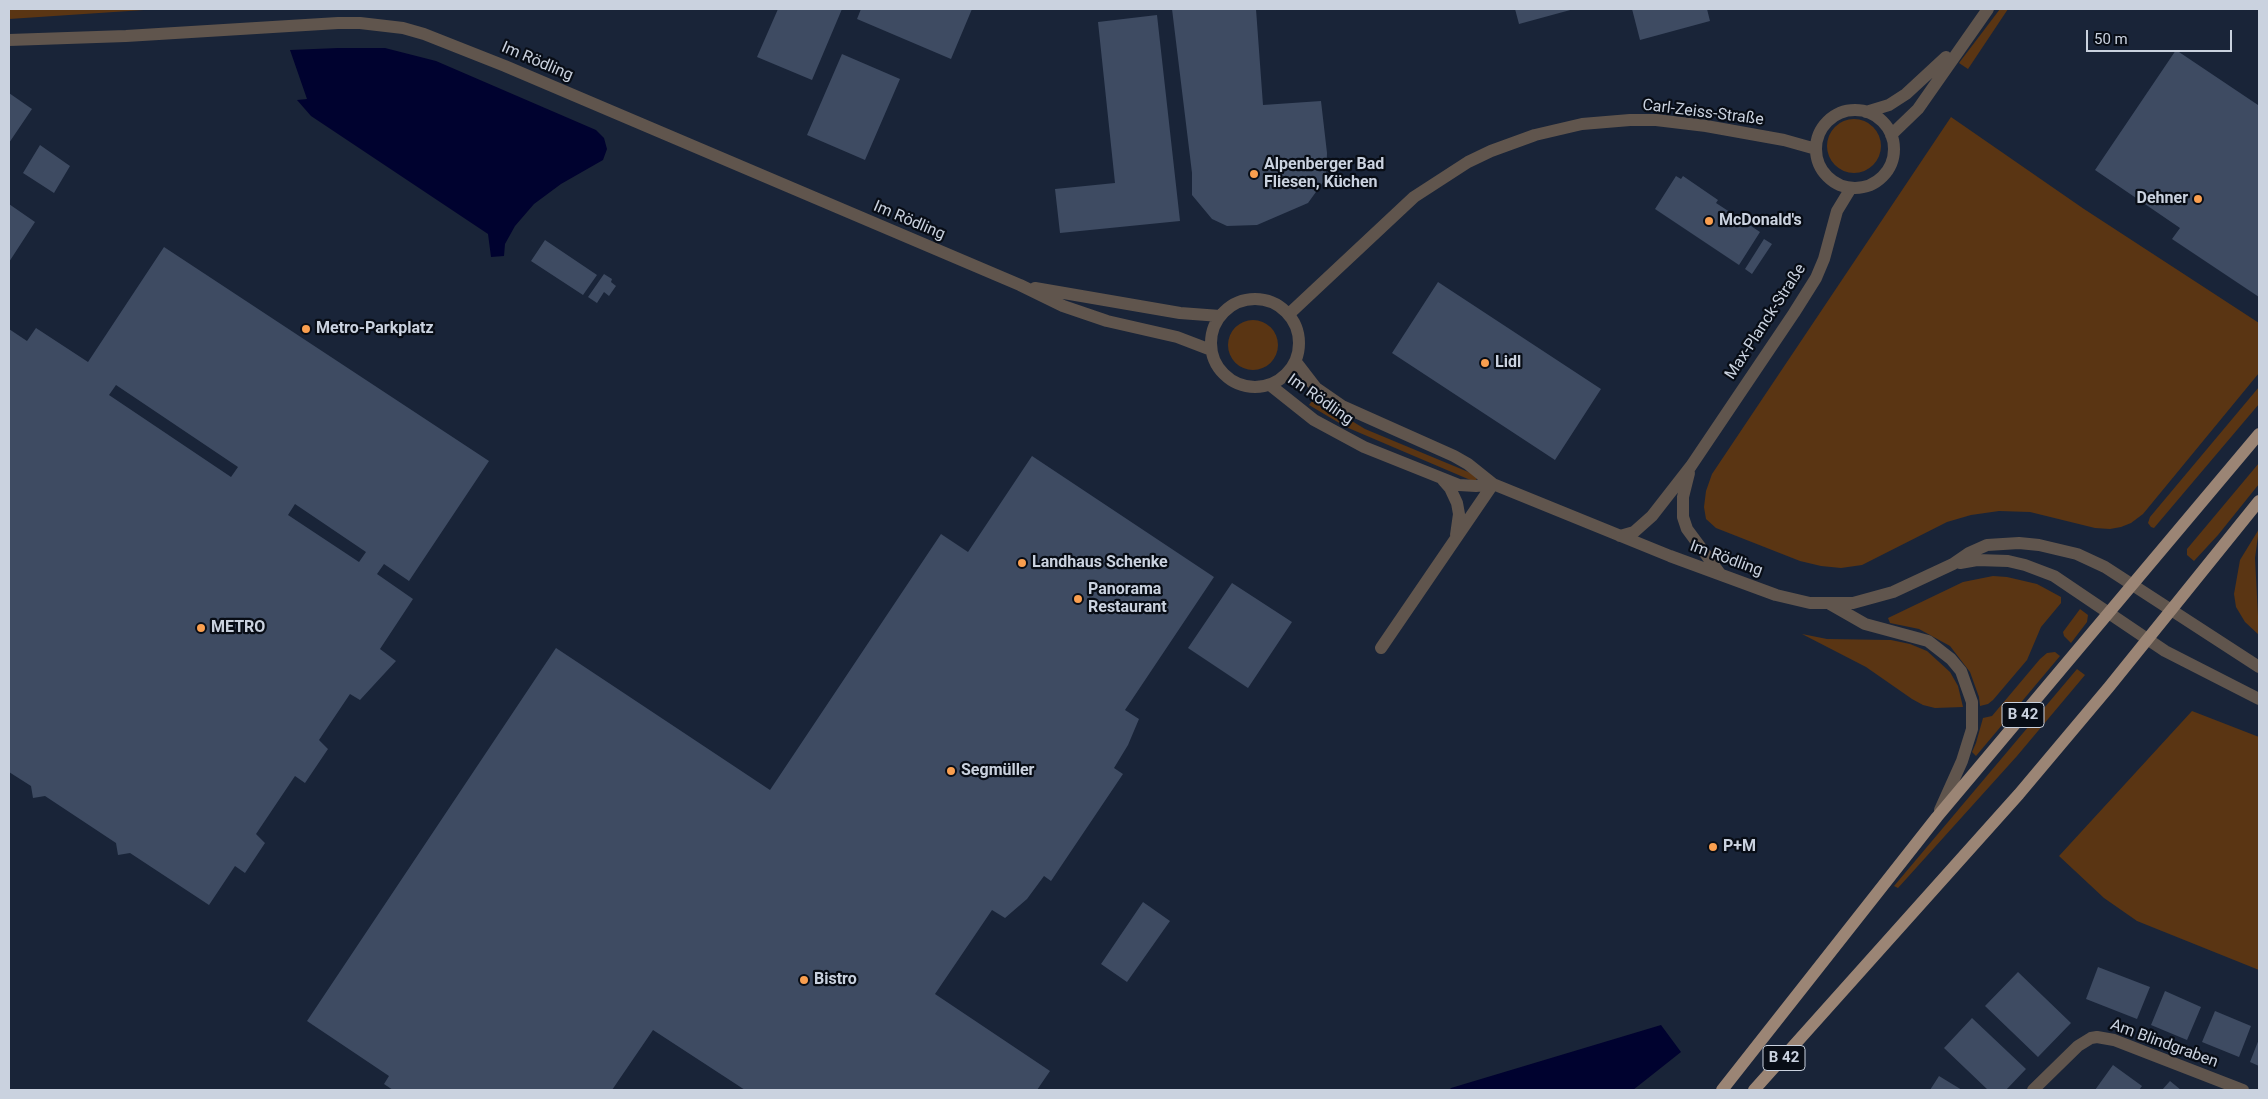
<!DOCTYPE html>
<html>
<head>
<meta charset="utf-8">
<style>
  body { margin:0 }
  #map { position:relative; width:2268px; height:1099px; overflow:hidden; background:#192438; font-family:Roboto,sans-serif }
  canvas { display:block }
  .frame { position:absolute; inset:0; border:10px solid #cad2df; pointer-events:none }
  .scale { position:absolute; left:2086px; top:30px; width:146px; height:22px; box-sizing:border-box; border:2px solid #cad2df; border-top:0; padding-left:6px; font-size:15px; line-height:18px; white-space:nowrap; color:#cad2df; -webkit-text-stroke:4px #080d16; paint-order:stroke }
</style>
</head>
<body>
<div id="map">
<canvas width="2268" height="1099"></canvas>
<div class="frame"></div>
<div class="scale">50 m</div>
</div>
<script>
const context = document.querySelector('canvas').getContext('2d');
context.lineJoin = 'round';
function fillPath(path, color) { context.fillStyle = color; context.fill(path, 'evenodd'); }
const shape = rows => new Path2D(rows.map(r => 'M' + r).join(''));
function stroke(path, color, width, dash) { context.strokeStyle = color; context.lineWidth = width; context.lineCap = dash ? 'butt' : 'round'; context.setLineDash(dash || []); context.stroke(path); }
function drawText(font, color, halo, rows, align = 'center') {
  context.font = font + ' Roboto,sans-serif'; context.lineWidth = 4.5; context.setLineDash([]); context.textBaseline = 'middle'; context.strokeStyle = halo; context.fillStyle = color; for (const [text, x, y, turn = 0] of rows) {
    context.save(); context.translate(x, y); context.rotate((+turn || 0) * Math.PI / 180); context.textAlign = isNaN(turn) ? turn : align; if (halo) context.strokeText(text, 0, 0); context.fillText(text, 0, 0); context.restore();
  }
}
fillPath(shape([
  [9,9,159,9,9,19],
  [2000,9,2008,9,1968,69,1959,63],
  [1951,117,2084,209,2259,323,2259,373,2143,514,2131,523,2121,527,2110,529,2095,528,2030,512,1999,511,1971,515,1947,522,1862,565,1841,568,1821,566,1800,561,1716,528,1706,519,1704,507,1706,491,1712,474],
  '1827 146a27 27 0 1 1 54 0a27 27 0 1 1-54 0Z',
  '1228 345a25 25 0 1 1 50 0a25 25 0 1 1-50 0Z',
  [2259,387,2259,404,2154,528,2151,527,2148,523,2150,517],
  [1314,398,1365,429,1478,476,1475,482,1346,427,1309,405],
  [2259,463,2259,484,2218,535,2194,561,2187,555,2187,549],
  [2259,529,2255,558,2259,635,2245,622,2236,607,2234,594,2240,560],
  [1993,576,2007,577,2037,584,2061,597,2061,603,2041,627,2027,660,1993,700,1988,704,1980,706,1979,697,1970,672,1950,646,1919,629,1890,623,1888,618,1963,582],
  [2080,609,2088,615,2087,622,2071,643,2064,636,2063,632],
  [1802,634,1827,639,1891,640,1910,644,1927,651,1950,672,1958,686,1963,707,1935,708,1923,705,1912,699,1866,667],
  [2055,652,2060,656,1976,756,1972,752,1976,743,1983,718,1992,716,2040,659,2047,653],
  [2077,669,2085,675,2017,756,1898,888,1894,886],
  [2192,711,2259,737,2259,970,2137,921,2104,898,2059,856]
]), '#5a3513');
fillPath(shape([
  [338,48,385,48,436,61,596,130,604,138,607,149,603,160,561,184,534,204,515,226,505,244,504,256,491,257,488,234,311,116,297,100,307,99,290,50],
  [1661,1025,1681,1052,1633,1090,1449,1090,1451,1088]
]), '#00022f');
fillPath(shape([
  [778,9,842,9,812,80,757,57],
  [861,9,972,9,951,59,857,19],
  [1172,9,1256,9,1263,105,1321,101,1327,153,1326,178,1308,203,1257,225,1227,226,1212,219,1192,195,1192,173],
  [1515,9,1574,9,1519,24],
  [1632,9,1707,9,1710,21,1640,40],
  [1157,15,1180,221,1060,233,1055,189,1115,183,1098,22],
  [2176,50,2258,105,2259,102,2259,297,2172,239,2180,228,2095,170],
  [842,54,900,79,865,160,807,135],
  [9,93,32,109,9,143],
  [40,145,70,166,54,193,23,173],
  [1676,176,1681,179,1683,176,1718,200,1716,203,1739,218,1741,215,1747,219,1745,222,1760,232,1739,265,1655,209],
  [9,204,35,222,9,262],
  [1764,239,1772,244,1752,274,1745,269],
  [545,240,597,275,583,295,531,261],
  [164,247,489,461,409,581,384,564,377,574,413,599,380,649,396,661,360,700,350,694,319,740,328,749,305,783,295,776,256,834,265,843,245,873,235,866,209,905,130,853,118,855,116,843,45,796,33,798,31,786,9,772,9,329,27,341,36,328,88,362],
  [116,385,238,467,231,477,109,395],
  [295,504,366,552,359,562,288,515],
  [604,274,612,279,611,282,616,286,609,296,604,292,597,303,588,297],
  [1438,282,1601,389,1555,460,1392,353],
  [1032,456,1214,577,1125,710,1139,719,1128,745,1114,768,1123,774,1051,881,1044,876,1027,899,1005,918,992,910,935,994,1050,1071,1037,1090,745,1090,653,1030,612,1090,393,1090,384,1084,389,1076,307,1021,556,648,770,790,941,534,968,552],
  [1232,583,1292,622,1248,688,1188,648],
  [1143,902,1170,921,1127,982,1101,964],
  [2098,967,2150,987,2137,1019,2086,999],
  [2018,972,2071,1023,2038,1057,1985,1006],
  [2165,991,2201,1007,2187,1040,2151,1025],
  [2215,1011,2251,1026,2239,1057,2202,1042],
  [1972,1018,2026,1069,2006,1090,1988,1090,1944,1048],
  [2259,1039,2259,1066,2250,1062],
  [2113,1065,2142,1086,2139,1090,2095,1090],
  [1939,1076,1962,1090,1930,1090],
  [2170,1081,2181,1090,2162,1090]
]), '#3e4b62');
stroke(shape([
  [9,40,126,36,338,23,360,23,403,28,424,34,505,66,1020,285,1063,306,1107,321,1177,337,1211,350],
  '1816 149a39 39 0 1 1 78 0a39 39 0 1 1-78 0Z',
  [1866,112,1889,105,1906,94,1946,57],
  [1891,135,1918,109,1988,9],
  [1035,288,1180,313,1220,316],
  '1211 343a44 44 0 1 1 88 0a44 44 0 1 1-88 0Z',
  [1289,314,1414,197,1468,162,1491,151,1535,135,1582,124,1630,120,1656,120,1706,126,1784,140,1816,149],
  [1296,362,1316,388,1342,406,1454,456,1468,464,1493,484,1670,556,1776,595,1810,603,1853,603,1893,592,1953,564,1969,553,1987,545,2019,543,2039,545,2077,554,2105,567,2259,667],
  [1270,385,1314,420,1364,447,1459,485,1476,486,1493,484],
  [1689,473,1683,497,1683,517,1687,529,1721,575],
  [1443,480,1450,488,1457,503,1459,514,1456,535],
  [1620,536,1634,532,1652,516,1691,466,1794,313,1816,278,1824,259,1837,211,1851,188],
  [1960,563,1977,560,2008,561,2025,565,2054,576,2165,651,2259,699],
  [1830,604,1865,624,1928,641,1951,659,1961,671,1972,702,1972,729,1962,761,1940,810],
  [1381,648,1493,484],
  [2033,1090,2078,1046,2091,1038,2097,1037,2114,1040,2243,1090]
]), '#60554d', 12);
stroke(shape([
  [1722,1090,1937,817,2259,434],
  [1754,1090,2019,794,2109,687,2259,501]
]), '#9b8575', 12);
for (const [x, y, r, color] of [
  [1254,174,5,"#fa9f4f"],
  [2198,199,5,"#fa9f4f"],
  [1709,221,5,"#fa9f4f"],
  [306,329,5,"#fa9f4f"],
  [1485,363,5,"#fa9f4f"],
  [1022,563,5,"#fa9f4f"],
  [1078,599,5,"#fa9f4f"],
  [201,628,5,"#fa9f4f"],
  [951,771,5,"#fa9f4f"],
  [1713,847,5,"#fa9f4f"],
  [804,980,5,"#fa9f4f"]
]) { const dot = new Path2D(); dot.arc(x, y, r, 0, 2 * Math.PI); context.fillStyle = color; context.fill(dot); stroke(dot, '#080d16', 2); }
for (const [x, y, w] of [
  [2023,715,42],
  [1784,1058,42]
]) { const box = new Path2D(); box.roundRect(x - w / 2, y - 12.5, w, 25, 4); context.fillStyle = '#080d16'; context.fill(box); stroke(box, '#cad2df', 1); }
drawText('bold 15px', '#cad2df', null, [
  ["B 42",2023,715],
  ["B 42",1784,1058]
]);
drawText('16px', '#cad2df', '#080d16', [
  ["Im Rödling",537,62,23],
  ["Carl-Zeiss-Straße",1703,113,7],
  ["Im Rödling",909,221,23],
  ["Max-Planck-Straße",1766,322,-57],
  ["Im Rödling",1320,400,35],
  ["Im Rödling",1726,559,20],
  ["Am Blindgraben",2164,1044,20]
]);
drawText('bold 16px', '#cad2df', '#080d16', [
  ["Alpenberger Bad",1264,165],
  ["Fliesen, Küchen",1264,183],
  ["Dehner",2188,199,"right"],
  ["McDonald's",1719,221],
  ["Metro-Parkplatz",316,329],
  ["Lidl",1495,363],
  ["Landhaus Schenke",1032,563],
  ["Panorama",1088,590],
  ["Restaurant",1088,608],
  ["METRO",211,628],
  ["Segmüller",961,771],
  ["P+M",1723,847],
  ["Bistro",814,980]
], 'left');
</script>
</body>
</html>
